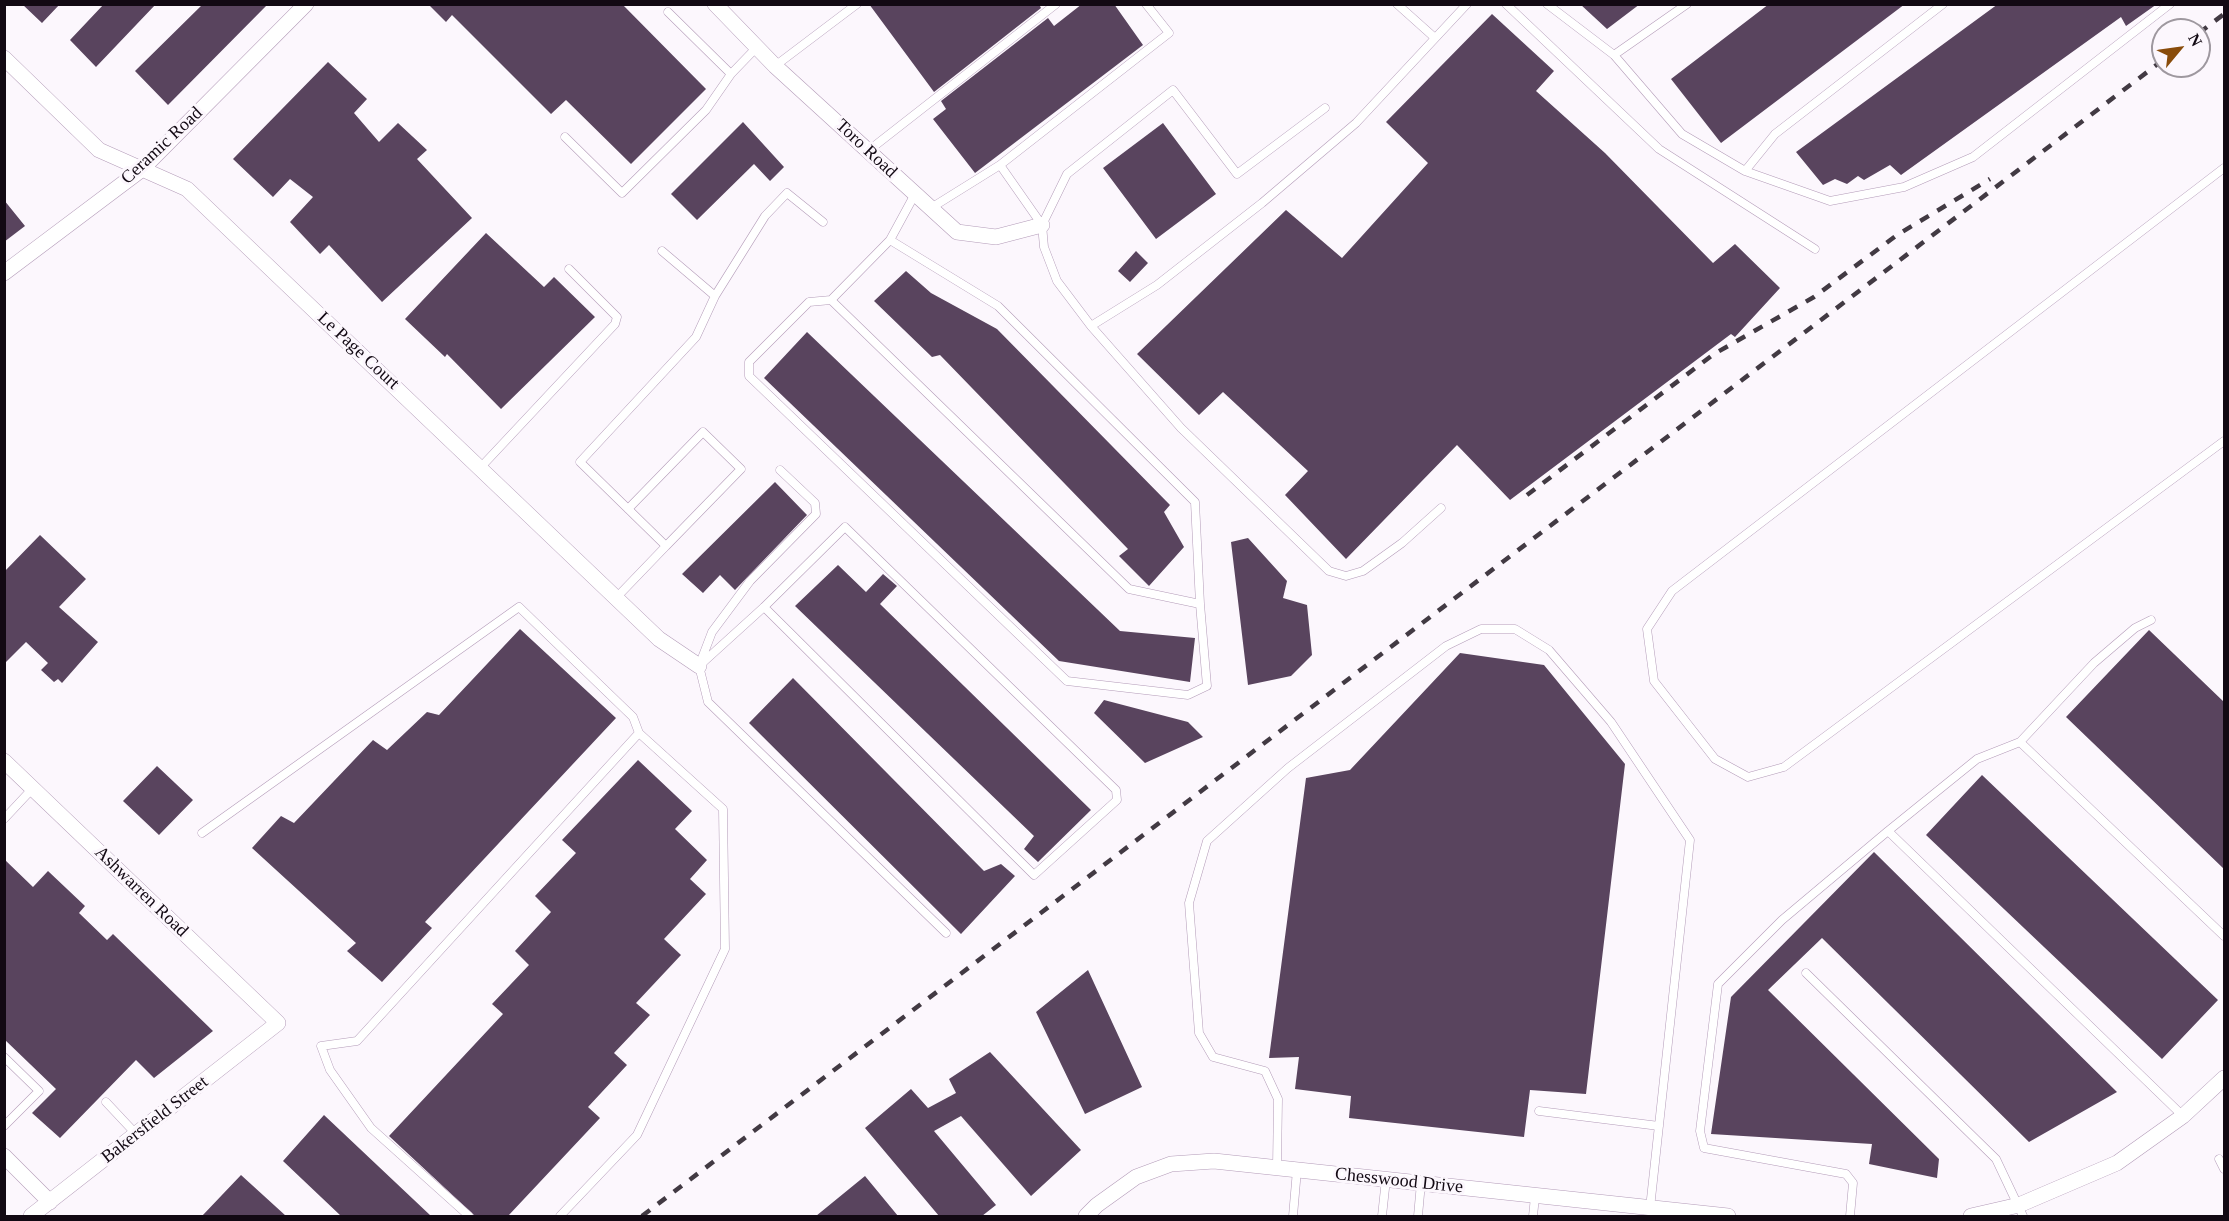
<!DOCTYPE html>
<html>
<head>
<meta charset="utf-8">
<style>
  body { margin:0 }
  #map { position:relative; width:2229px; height:1221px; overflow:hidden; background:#fcf7fd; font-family:"Times New Roman",serif }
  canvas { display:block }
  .frame { position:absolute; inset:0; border:6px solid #120913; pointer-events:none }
  .north { position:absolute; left:2151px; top:18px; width:60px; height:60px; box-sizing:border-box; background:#fcf7fd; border:2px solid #9e989f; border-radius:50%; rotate:61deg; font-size:16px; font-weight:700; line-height:24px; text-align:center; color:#120913 }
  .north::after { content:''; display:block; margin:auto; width:21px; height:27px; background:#894c0b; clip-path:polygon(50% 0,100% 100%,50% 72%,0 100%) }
</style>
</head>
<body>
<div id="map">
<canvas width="2229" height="1221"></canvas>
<div class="frame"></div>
<div class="north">N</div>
</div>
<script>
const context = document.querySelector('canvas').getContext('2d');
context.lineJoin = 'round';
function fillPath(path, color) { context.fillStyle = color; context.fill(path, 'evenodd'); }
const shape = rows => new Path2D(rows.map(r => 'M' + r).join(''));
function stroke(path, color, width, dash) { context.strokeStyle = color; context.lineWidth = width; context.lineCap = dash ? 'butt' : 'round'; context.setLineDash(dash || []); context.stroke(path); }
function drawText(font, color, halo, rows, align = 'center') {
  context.font = font + ' "Times New Roman",serif'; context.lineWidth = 6; context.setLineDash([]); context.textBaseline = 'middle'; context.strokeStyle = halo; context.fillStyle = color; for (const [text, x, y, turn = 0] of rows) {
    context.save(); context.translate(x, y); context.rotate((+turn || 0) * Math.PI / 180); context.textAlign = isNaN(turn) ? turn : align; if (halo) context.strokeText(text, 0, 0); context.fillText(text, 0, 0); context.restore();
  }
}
fillPath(shape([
  [22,4,60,4,42,23],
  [104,4,156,4,96,67,70,40],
  [203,4,268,4,168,105,135,71],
  [428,4,622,4,706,89,631,164,566,100,551,114,452,15,446,22],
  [869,4,1039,4,1041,8,934,92],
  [1082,4,1114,4,1143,45,975,173,933,119,946,109,941,101,1048,18,1054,26],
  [1580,4,1640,4,1607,29],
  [1769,4,1905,4,1721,143,1671,79],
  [1998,4,2157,4,2126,26,2121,17,1901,175,1890,165,1864,180,1858,176,1847,184,1835,179,1823,185,1796,152],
  [1492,14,1554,71,1536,91,1605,153,1713,263,1735,244,1780,288,1735,337,1731,334,1510,500,1457,445,1346,559,1285,495,1308,471,1223,392,1199,415,1137,354,1286,210,1342,258,1428,163,1386,122],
  [328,62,367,99,354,113,379,142,398,123,427,150,417,159,472,218,382,302,329,245,320,254,290,222,313,197,290,179,273,197,233,159],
  [743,122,784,167,770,181,754,164,697,220,671,194],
  [1163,123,1216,194,1156,239,1103,168],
  [4,200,25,226,4,242],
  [486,233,544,287,554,277,595,317,501,409,447,354,445,357,405,319],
  [1136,251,1148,263,1130,282,1118,271],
  [906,271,931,293,997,329,1170,505,1164,512,1184,547,1149,586,1119,556,1128,549,940,355,932,357,874,301],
  [807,332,1120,631,1195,638,1190,682,1059,661,764,378],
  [775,482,807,515,735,590,720,575,703,593,682,574],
  [40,535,86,579,59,607,98,642,62,683,58,679,54,682,41,670,48,663,26,642,4,664,4,572],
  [1248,538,1287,581,1283,598,1307,605,1312,655,1291,676,1248,685,1231,542],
  [838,565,866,592,883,574,897,586,880,604,1091,810,1038,862,1024,849,1034,836,795,606],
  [520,629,616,718,425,922,432,928,382,982,347,951,356,943,252,848,281,816,294,823,373,740,387,750,427,712,439,715],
  [2149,630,2224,702,2224,869,2066,717],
  [1460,653,1544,665,1625,764,1586,1094,1530,1090,1524,1137,1349,1118,1351,1096,1295,1089,1299,1057,1269,1058,1306,778,1350,770],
  [793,678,984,871,1001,864,1015,876,961,934,749,723],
  [1104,700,1188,722,1203,737,1145,763,1094,713],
  [638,760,692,811,675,829,707,860,690,879,706,894,664,939,681,955,636,1003,650,1015,614,1053,627,1065,588,1107,600,1118,508,1216,475,1216,389,1136,503,1014,492,1004,529,965,515,951,551,912,535,896,576,853,562,840],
  [157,766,193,800,159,835,123,801],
  [1982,775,2218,1000,2162,1059,1926,835],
  [1874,852,2117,1092,2029,1142,1822,938,1768,990,1939,1159,1937,1178,1869,1164,1872,1144,1711,1134,1731,997],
  [4,859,33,887,48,871,85,906,79,913,107,940,113,934,213,1031,154,1078,136,1060,60,1138,32,1113,56,1089,4,1039],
  [1088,970,1142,1087,1085,1114,1036,1012],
  [990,1052,1081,1150,1031,1196,961,1116,934,1131,996,1205,982,1216,939,1216,865,1128,911,1089,928,1108,956,1093,949,1079],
  [324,1115,431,1216,341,1216,283,1161],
  [241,1175,286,1216,202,1216],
  [865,1176,898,1216,816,1216]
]), '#59445e');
const lane = shape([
  [1146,4,1169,33,1000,165,1042,225,1044,247,1057,281,1091,326,1181,428,1329,571,1346,576,1363,571,1402,543,1441,508],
  [1397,4,1435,38],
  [1506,4,1659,149,1815,249],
  [1547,4,1614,55,1687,4],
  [668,12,731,74,757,47],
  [1614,55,1682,134,1745,171,1775,134,1943,4],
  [775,66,857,4],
  [565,137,622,193,706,110,731,74],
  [868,151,1056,4],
  [2224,168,1672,591,1647,629,1654,681,1715,759,1748,777,1784,767,2224,441],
  [1745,171,1830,201,1904,187,1973,157,2170,4],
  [931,208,1000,165],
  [1042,225,1067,174,1173,90,1237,174,1325,108],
  [890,240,998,306,1195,502,1200,604,1129,589,831,300,890,240,915,194],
  [662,251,715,296],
  [831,300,809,302,749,362,749,376,1067,681,1188,695,1207,686,1200,604],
  [1091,326,1157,285,1262,203,1356,123,1467,4],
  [481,467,615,324,617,317,569,269],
  [780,470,815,503,816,514,750,581,712,632,699,666,708,702,946,933],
  [628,509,703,432,741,469,666,546],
  [616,598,666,546,580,462,696,337,715,296,765,216,787,193,823,222],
  [2151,620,2135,628,2094,663,2020,742,2224,936],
  [699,666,764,607,845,527,1116,790,1117,800,1034,875,764,607],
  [4,819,33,788],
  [1888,831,1977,759,2020,742],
  [202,833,519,607,633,717,639,733],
  [1806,973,1996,1159,2023,1216],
  [4,1057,39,1091,4,1126],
  [106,1102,136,1134],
  [1539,1111,1659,1126],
  [2219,1159,2224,1169],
  [1277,1167,1278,1099,1265,1071,1213,1057,1199,1033,1189,903,1207,841,1288,768,1446,646,1481,629,1515,629,1549,650,1611,722,1690,840,1650,1208],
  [469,1216,371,1128,330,1070,321,1046,357,1041,639,733,723,809,725,949,637,1135,560,1216],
  [1293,1216,1297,1170],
  [1382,1216,1386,1179],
  [1418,1216,1421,1183],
  [1533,1216,1535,1197],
  [1850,1216,1853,1183,1846,1174,1704,1148,1700,1131,1718,984,1782,920,1888,831,2183,1116]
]);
const street = shape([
  [715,4,775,66,957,232,996,237,1042,225],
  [4,58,99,150,187,189,659,639,699,666],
  [4,273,141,170,306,4],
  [4,761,278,1023,31,1216],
  [4,1156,50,1202],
  [1086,1216,1097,1205,1136,1177,1171,1164,1214,1161,1728,1216],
  [1971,1216,2019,1205,2117,1163,2183,1116,2224,1078]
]);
stroke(lane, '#b39bb8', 9);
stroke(street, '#b39bb8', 16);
stroke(lane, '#fff', 8);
stroke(street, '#fff', 15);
stroke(shape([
  [2199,33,2224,14],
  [1527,495,1714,354,1814,297,1897,235,1990,179],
  [642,1216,2163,60]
]), '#423a43', 4.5, [10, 10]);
drawText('18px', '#120913', '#fcf7fd', [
  ["Ceramic Road",162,146,-43],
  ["Toro Road",866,149,43],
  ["Le Page Court",358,351,43],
  ["Ashwarren Road",141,892,44],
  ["Bakersfield Street",155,1120,-38],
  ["Chesswood Drive",1399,1181,6]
]);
</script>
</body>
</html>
